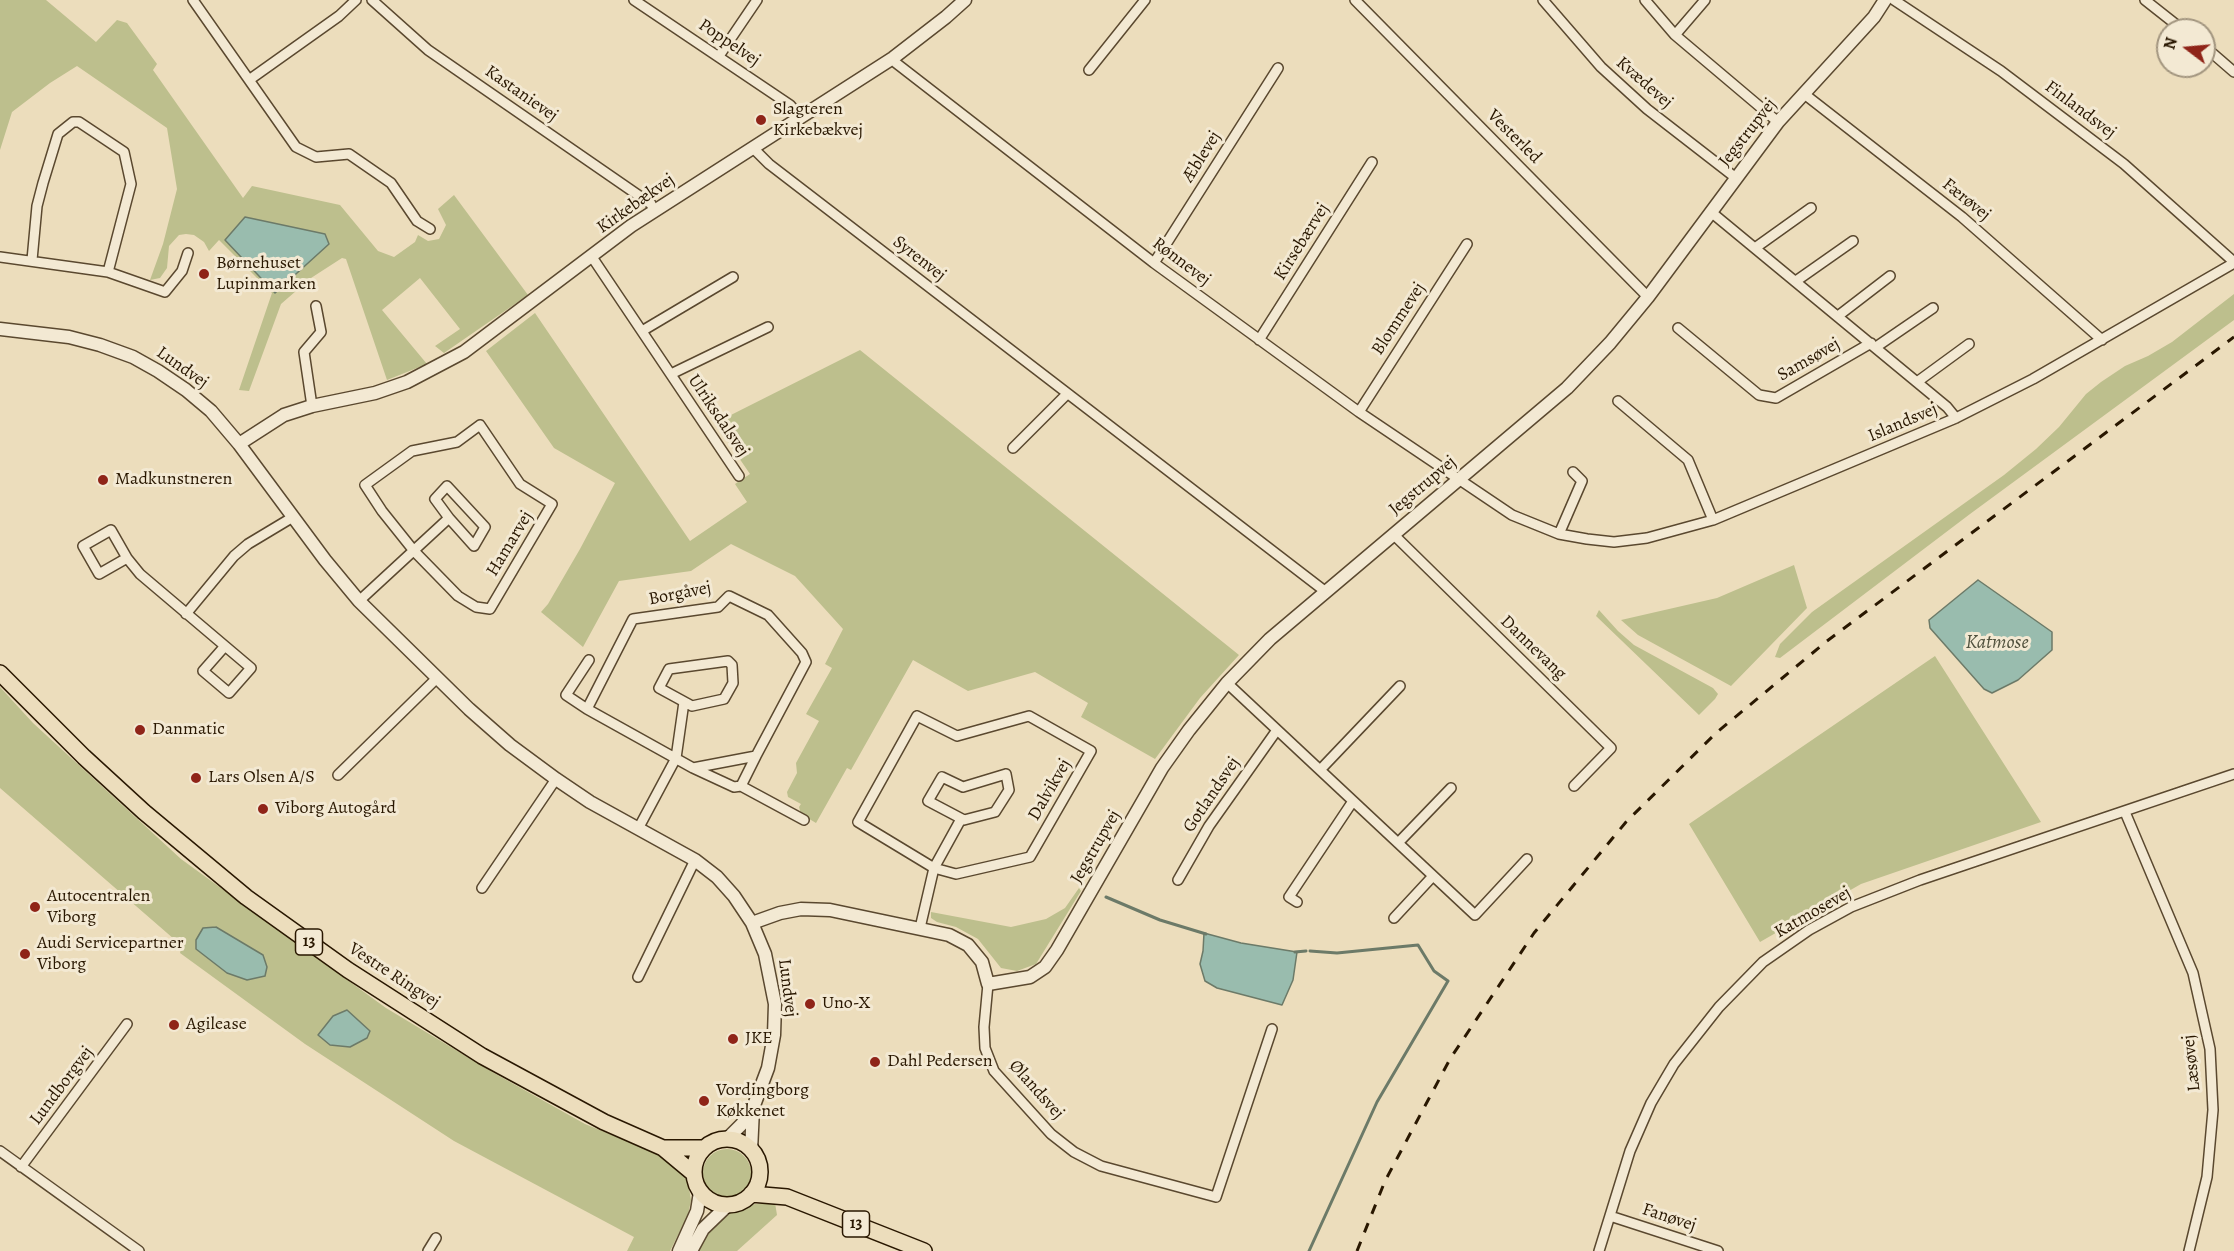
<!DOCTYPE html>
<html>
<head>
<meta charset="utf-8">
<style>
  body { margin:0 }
  #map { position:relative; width:2234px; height:1251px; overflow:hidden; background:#ecddbc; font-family:Alegreya,serif }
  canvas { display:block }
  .north { position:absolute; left:2156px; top:18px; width:60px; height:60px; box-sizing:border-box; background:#f3e9d3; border:2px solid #a2957f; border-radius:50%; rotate:286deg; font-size:16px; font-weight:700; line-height:24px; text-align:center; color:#291700 }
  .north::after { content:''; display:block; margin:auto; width:21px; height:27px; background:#8f2418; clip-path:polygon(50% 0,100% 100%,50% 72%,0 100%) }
</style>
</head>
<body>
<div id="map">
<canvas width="2234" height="1251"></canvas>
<div class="north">N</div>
</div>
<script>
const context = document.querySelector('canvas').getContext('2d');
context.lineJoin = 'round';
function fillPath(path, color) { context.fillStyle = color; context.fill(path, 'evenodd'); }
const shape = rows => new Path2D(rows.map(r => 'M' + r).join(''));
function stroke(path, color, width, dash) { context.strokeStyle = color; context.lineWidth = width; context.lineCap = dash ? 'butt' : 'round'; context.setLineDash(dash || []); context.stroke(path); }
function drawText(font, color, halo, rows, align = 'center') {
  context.font = font + ' Alegreya,serif'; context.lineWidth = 6; context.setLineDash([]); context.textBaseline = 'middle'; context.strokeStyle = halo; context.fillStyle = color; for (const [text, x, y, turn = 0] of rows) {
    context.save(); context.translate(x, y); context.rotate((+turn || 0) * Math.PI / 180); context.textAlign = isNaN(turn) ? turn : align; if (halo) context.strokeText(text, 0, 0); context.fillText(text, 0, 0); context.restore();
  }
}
fillPath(shape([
  [0,0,46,0,96,42,117,20,127,23,157,64,153,70,243,198,252,186,340,205,378,251,394,257,415,242,418,235,428,241,439,239,446,225,438,209,454,195,528,295,444,353,435,346,460,329,420,278,382,310,427,364,387,380,346,259,342,258,311,278,281,304,249,391,239,390,272,293,219,240,209,251,204,242,194,235,186,234,179,235,169,246,167,268,160,278,150,280,163,244,177,189,167,128,77,66,50,83,12,112,0,150],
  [2234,294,2234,320,1970,514,1780,658,1775,657,1780,644,1812,612,2004,475,2036,449,2059,427,2086,394,2101,382,2125,366,2148,356,2172,342],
  [535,313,690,541,747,502,735,484,750,474,715,423,860,350,1239,655,1200,698,1155,759,1081,717,1088,703,1035,672,968,691,913,660,851,770,847,768,816,823,801,814,799,807,801,804,788,797,787,792,797,773,796,763,819,721,806,714,832,668,825,664,843,629,795,576,731,544,691,571,619,581,583,647,541,612,548,604,580,549,615,483,554,448,486,351],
  [1794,565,1807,608,1731,686,1638,635,1621,620,1717,598],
  [1599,610,1618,631,1634,645,1713,688,1718,694,1715,699,1699,715,1596,616],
  [1935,656,2041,822,1861,884,1760,942,1689,824],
  [0,687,33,723,181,859,386,1008,494,1073,585,1124,661,1155,676,1165,688,1182,691,1200,688,1215,670,1251,627,1251,634,1237,454,1141,305,1044,180,953,182,946,0,788],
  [1079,888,1081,891,1036,964,1017,971,1001,968,978,939,956,927,937,922,931,918,931,912,1011,927,1046,919,1065,908],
  '703 1173a24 24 0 1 1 48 0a24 24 0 1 1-48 0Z',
  [775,1203,777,1215,737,1251,695,1251,707,1229,724,1214,755,1204]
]), '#bdbf8d');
const water = shape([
  [245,217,325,234,329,244,275,293,225,240,245,217],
  [1978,580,2052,632,2052,650,2018,680,1992,693,1984,689,1930,628,1929,620,1978,580],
  [216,927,263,955,267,967,265,976,247,980,227,973,196,949,196,940,203,928,216,927],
  [1204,933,1241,943,1297,952,1293,980,1282,1005,1217,988,1205,981,1200,964,1203,951,1204,933],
  [347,1010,370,1031,367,1038,350,1047,330,1045,318,1035,333,1016,347,1010]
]);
fillPath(water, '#99bcae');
stroke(water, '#6c7a68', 1.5);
stroke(shape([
  [1106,897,1160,920,1206,934],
  [1295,952,1306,951],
  [1309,1251,1377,1102,1448,981,1434,971,1418,945,1337,953,1310,951]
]), '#6c7a68', 3);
const minor = shape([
  [193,0,296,147,316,157,349,154,391,183,417,221,430,229],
  [372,0,428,50,651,204,654,211],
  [634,0,790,105,801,118],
  [1355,0,1648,297],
  [1543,0,1601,67,1647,109,1736,178],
  [1645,0,1675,35,1778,122],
  [1894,0,2001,71,2124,164,2234,262],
  [2145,0,2183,30],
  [1675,35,1705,0],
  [2204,46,2234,72],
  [719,56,757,0],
  [893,58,896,63,1154,263,1359,412,1512,515,1559,534,1587,539,1614,542,1647,538,1713,520,1956,418,2033,379,2234,263],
  [1089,70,1145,0],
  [249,80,339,16,356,0],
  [1803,93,1962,217,2102,340],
  [753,148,769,164,1326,592],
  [1711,212,1947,407,1956,418],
  [1755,248,1811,208],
  [0,257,108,272,165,292,182,271,188,253],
  [592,257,739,476],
  [32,260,37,206,43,183,58,134,73,122,79,122,124,152,131,184,108,272],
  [1154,263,1278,68],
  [1796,281,1853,241],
  [1838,316,1890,276],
  [1678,328,1759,395,1776,398,1871,343],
  [642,331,733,277],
  [1259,340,1372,162],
  [1876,347,1933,308],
  [671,374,768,327],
  [1917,382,1969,344],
  [1618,401,1688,460,1713,520],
  [312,406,304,352,321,332,316,306],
  [1359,412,1467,244],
  [480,425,520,484,552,504,490,609,476,607,458,596,414,551,382,511,365,485,412,451,457,442,480,425],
  [1013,448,1067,394],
  [1393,534,1611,748,1574,786],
  [1559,534,1582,481,1573,472],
  [127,558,99,574,83,546,111,530,127,558,140,574,225,646,203,671,229,693,251,668,225,646],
  [359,601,449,518,474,546,485,527,447,486,435,499,449,518],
  [186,614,234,556,248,544,293,517],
  [589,660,566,695,587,709,693,768,734,787,741,786,756,756],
  [728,661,732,665,733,683,724,699,692,706,659,688,669,669,728,661],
  [1227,683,1475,915,1527,859],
  [587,709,633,619,718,607,729,596,768,615,802,653,806,662,756,756,693,768],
  [917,716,957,736,1029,716,1091,751,1030,857,956,874,934,868,858,822,917,716],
  [1320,770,1400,686],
  [1006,774,1009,790,995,812,964,820,928,801,942,777,963,787,1006,774],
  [338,775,436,679],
  [741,786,804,820],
  [2125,812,2193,973,2210,1049,2213,1110,2207,1177,2189,1251],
  [638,829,676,758,684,702],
  [1398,843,1451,788],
  [1178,880,1209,826,1277,730],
  [482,888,556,779],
  [1297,902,1289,897,1353,801],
  [1394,918,1433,876],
  [920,928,934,868,961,819],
  [638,977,695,860],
  [988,984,984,1027,985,1048,994,1071,1051,1134,1074,1152,1101,1166,1216,1197,1272,1029],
  [0,1151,139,1251],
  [21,1167,127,1024],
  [1610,1216,1718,1251],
  [428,1251,436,1238],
  [1599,1251,1630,1151,1651,1103,1674,1064,1719,1007,1763,962,1809,930,1851,907,1920,880,2234,774]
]);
const tertiary = shape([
  [0,329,69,337,100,345,133,357,158,371,186,390,211,411,239,444,325,560,359,601,469,709,510,745,556,779,590,802,695,860,717,877,734,896,752,923,765,954,775,1004,774,1035,768,1068,753,1108,742,1124,727,1139],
  [239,444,284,415,312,406,375,393,407,382,464,352,631,226,893,58,946,17,965,0],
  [752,923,780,913,801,909,830,910,949,935,968,945,982,962,988,984,1030,977,1045,967,1057,950,1162,768,1189,730,1227,683,1270,639,1567,388,1610,343,1648,297,1778,122,1874,17,1885,0],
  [751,1151,753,1109],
  [679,1251,697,1211,700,1192],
  [691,1251,703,1229,728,1205]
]);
const primary = shape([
  [0,673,84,757,144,812,246,897,348,970,482,1056,604,1122,663,1148,693,1173],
  '694 1172a33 33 0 1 1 66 0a33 33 0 1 1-66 0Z',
  [663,1148,704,1148],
  [751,1194,787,1197,924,1251]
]);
stroke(minor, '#5a482f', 12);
stroke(tertiary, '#5a482f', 15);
stroke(primary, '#291700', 18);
stroke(minor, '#f3e9d3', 9);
stroke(tertiary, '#f3e9d3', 12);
stroke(primary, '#ecddbc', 15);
stroke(shape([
  [1357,1251,1385,1181,1450,1059,1534,933,1626,822,1716,733,1827,641,2234,337]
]), '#291700', 3, [10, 10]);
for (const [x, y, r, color] of [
  [761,120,6,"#8f2418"],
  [204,274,6,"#8f2418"],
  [103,480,6,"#8f2418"],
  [140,730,6,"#8f2418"],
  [196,778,6,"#8f2418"],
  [263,809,6,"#8f2418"],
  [35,907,6,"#8f2418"],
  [25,954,6,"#8f2418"],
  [810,1004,6,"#8f2418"],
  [174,1025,6,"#8f2418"],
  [733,1039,6,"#8f2418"],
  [875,1062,6,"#8f2418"],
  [704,1101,6,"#8f2418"]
]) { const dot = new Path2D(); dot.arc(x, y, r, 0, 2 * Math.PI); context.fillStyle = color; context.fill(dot); stroke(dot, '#f3e9d3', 2); }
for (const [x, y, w] of [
  [309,942,27],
  [856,1224,27]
]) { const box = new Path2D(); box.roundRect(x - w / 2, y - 13, w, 26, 4.5); context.fillStyle = '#f3e9d3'; context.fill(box); stroke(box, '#291700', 1.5); }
drawText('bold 16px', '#291700', null, [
  ["13",309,942],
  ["13",856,1224]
]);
drawText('18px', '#291700', '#f3e9d3', [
  ["Poppelvej",729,43,34],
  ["Kvædevej",1644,83,41],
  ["Kastanievej",521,94,35],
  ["Finlandsvej",2080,110,37],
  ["Jegstrupvej",1748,133,-52],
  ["Vesterled",1514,137,45],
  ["Æblevej",1202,157,-58],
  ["Færøvej",1966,200,39],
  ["Kirkebækvej",636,204,-35],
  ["Kirsebærvej",1302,242,-58],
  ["Syrenvej",919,259,38],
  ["Rønnevej",1181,262,37],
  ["Blommevej",1399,319,-57],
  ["Samsøvej",1809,360,-30],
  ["Lundvej",182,368,35],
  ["Ulriksdalsvej",718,416,56],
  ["Islandsvej",1903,423,-23],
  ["Jegstrupvej",1423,486,-40],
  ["Hamarvej",510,544,-59],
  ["Borgåvej",680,594,-11],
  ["Dannevang",1533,648,44],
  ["Dalvikvej",1050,790,-60],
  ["Gotlandsvej",1212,795,-56],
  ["Jegstrupvej",1096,847,-60],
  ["Katmosevej",1813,913,-30],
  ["Vestre Ringvej",394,976,33],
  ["Lundvej",787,988,83],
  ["Læsøvej",2192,1063,-96],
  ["Lundborgvej",62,1086,-53],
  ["Ølandsvej",1036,1090,48],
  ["Fanøvej",1669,1218,18]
]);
drawText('18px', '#291700', '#f3e9d3', [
  ["Slagteren",773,110],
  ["Kirkebækvej",773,131],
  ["Børnehuset",216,264],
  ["Lupinmarken",216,285],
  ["Madkunstneren",115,480],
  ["Danmatic",152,730],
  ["Lars Olsen A/S",208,778],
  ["Viborg Autogård",275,809],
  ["Autocentralen",47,897],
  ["Viborg",47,918],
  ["Audi Servicepartner",37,944],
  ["Viborg",37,965],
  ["Uno-X",822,1004],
  ["Agilease",186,1025],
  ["JKE",745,1039],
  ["Dahl Pedersen",887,1062],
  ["Vordingborg",716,1091],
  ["Køkkenet",716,1112]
], 'left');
drawText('italic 20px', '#50513d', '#f3e9d3', [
  ["Katmose",1997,643]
]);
</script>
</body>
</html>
